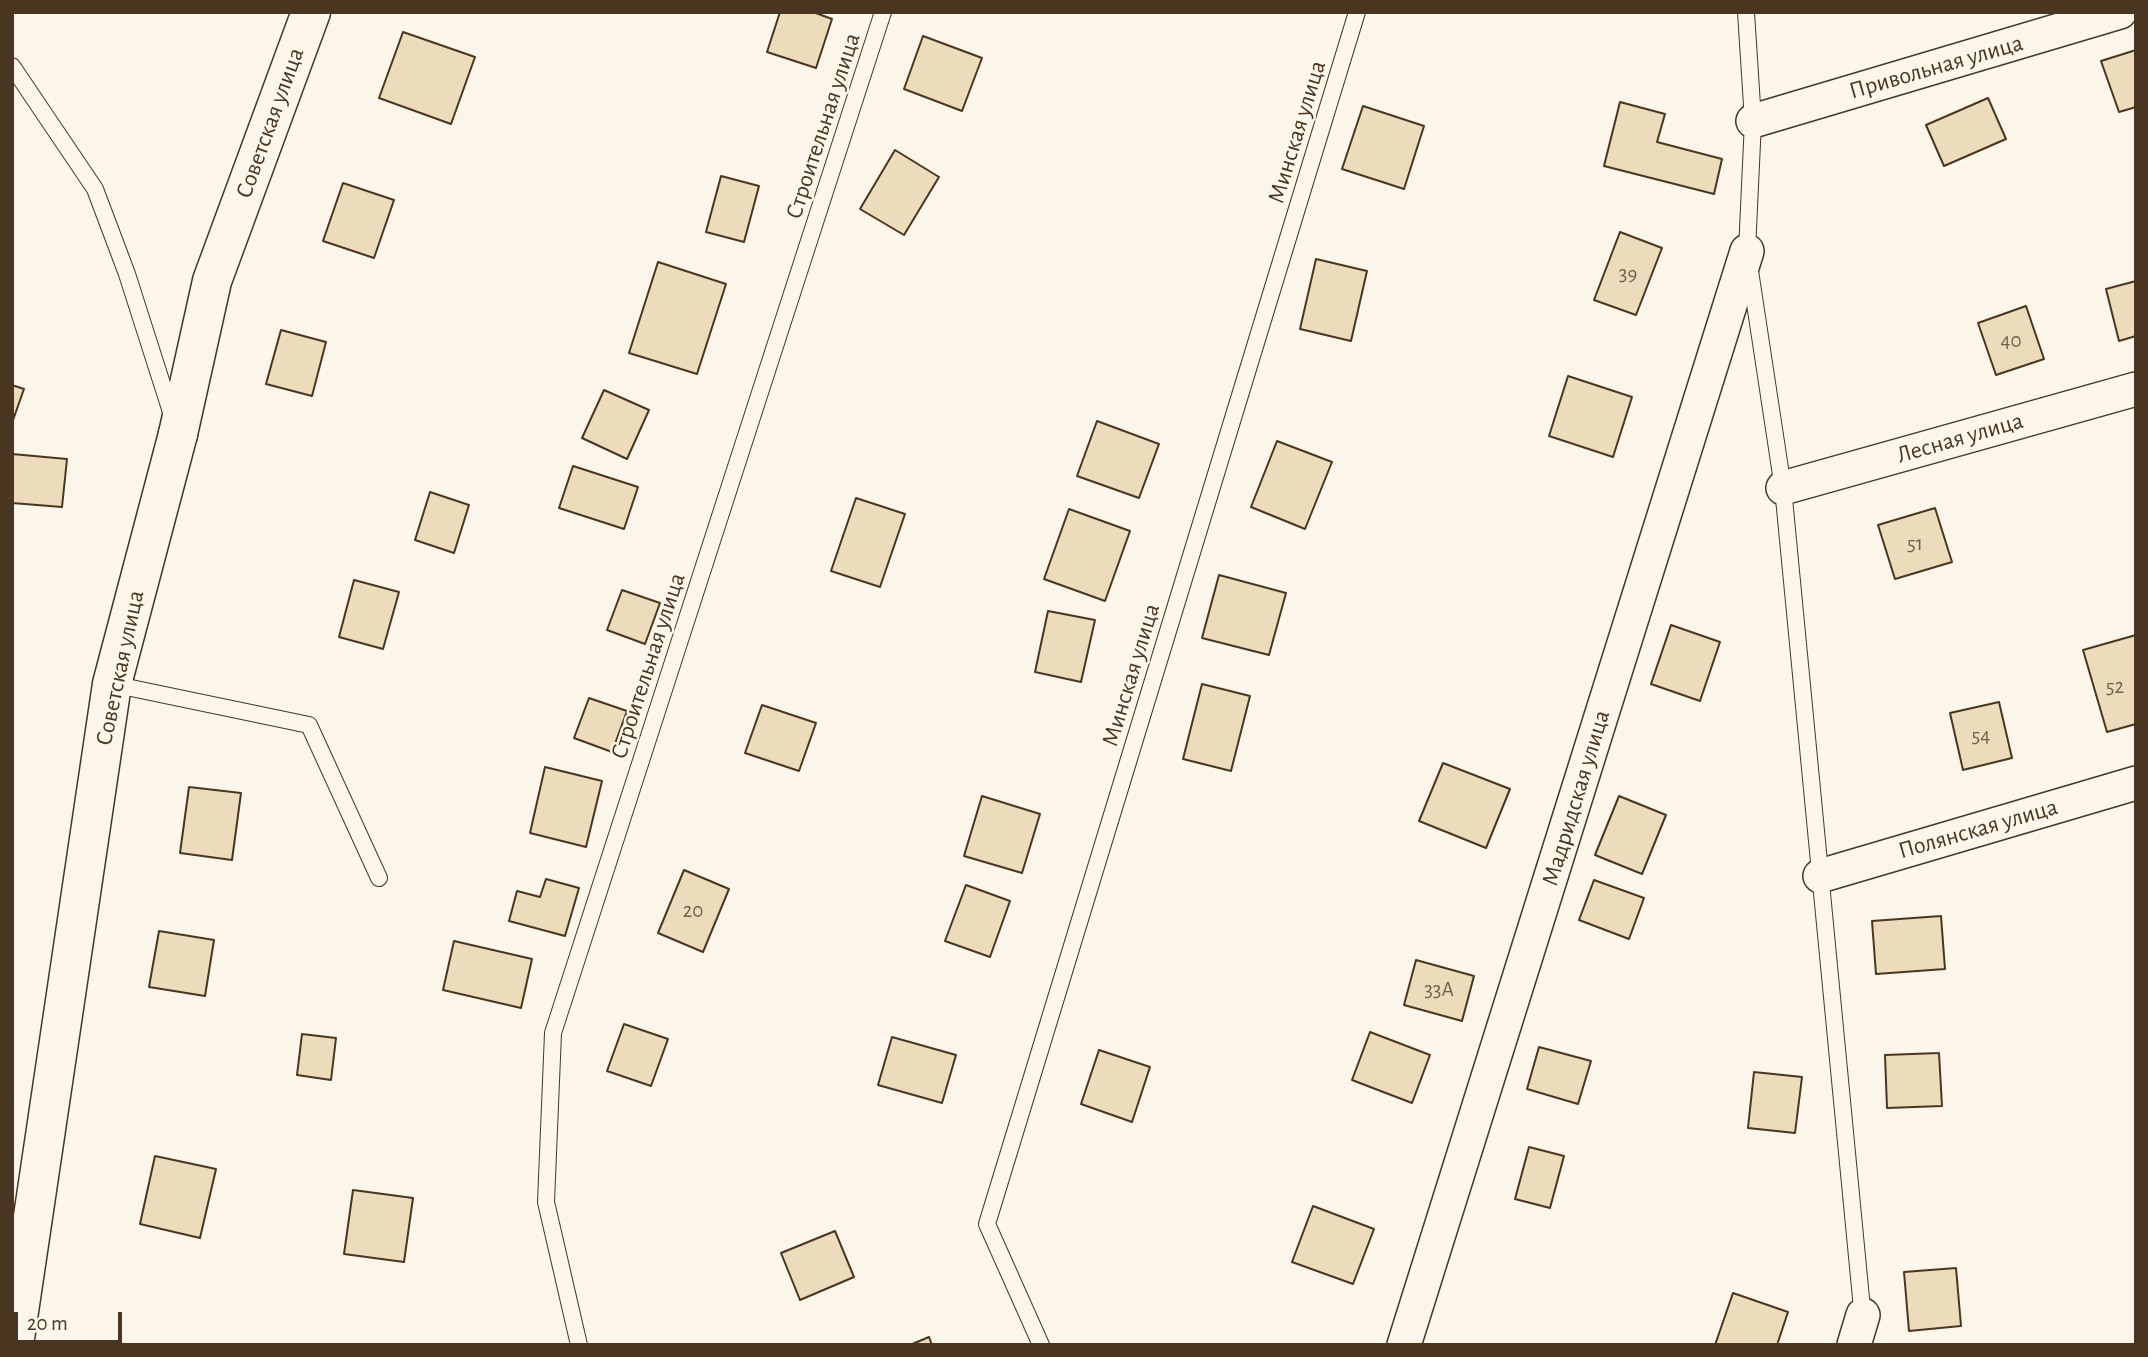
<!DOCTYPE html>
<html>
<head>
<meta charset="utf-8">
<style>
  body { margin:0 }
  #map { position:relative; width:2148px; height:1357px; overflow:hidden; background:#fbf6e9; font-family:"Alegreya Sans",sans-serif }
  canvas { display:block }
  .frame { position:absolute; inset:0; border:14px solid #4a3520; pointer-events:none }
  .scale { position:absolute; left:14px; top:1312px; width:108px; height:32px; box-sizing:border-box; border:4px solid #4a3520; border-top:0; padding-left:9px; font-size:21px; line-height:24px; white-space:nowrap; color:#4a3520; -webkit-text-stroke:5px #fbf6e9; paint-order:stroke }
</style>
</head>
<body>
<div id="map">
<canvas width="2148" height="1357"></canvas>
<div class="frame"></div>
<div class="scale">20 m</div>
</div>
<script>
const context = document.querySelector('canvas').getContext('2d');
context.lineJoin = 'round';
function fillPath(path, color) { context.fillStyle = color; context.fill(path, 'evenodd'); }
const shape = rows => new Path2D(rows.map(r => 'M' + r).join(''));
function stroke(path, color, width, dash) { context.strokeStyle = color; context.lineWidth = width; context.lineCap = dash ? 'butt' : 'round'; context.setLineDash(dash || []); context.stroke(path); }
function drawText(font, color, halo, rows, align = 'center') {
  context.font = font + ' "Alegreya Sans",sans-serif'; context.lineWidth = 5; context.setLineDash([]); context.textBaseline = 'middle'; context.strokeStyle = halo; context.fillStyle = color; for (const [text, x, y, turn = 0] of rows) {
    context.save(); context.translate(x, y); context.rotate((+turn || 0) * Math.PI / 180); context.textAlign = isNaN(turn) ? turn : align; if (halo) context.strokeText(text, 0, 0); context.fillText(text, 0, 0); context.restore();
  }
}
const building = shape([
  [780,12,813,12,832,19,816,68,767,52,780,12],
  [403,32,475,57,451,124,379,98,403,32],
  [923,36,982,58,962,111,904,89,923,36],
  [2136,50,2136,107,2119,112,2101,61,2136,50],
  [1988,98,2006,139,1944,166,1926,125,1988,98],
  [1620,102,1665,114,1657,142,1722,159,1714,194,1604,166,1620,102],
  [1363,106,1424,126,1404,189,1342,169,1363,106],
  [895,150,939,177,904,235,860,209,895,150],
  [721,176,759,186,744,242,706,232,721,176],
  [343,183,394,200,374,258,323,241,343,183],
  [1620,232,1662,248,1636,315,1594,300,1620,232],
  [1316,259,1367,271,1351,341,1300,329,1316,259],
  [658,262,726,284,697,374,629,353,658,262],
  [2136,281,2136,336,2119,341,2106,289,2136,281],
  [2026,306,2044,359,1996,375,1978,323,2026,306],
  [281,330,326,342,312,396,266,384,281,330],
  [1568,376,1632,397,1613,457,1549,436,1568,376],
  [12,385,24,389,12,423,12,385],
  [604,390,649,410,627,459,582,438,604,390],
  [1097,421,1159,444,1139,498,1077,476,1097,421],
  [1277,441,1332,462,1305,529,1251,507,1277,441],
  [12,454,67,459,62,507,12,503,12,454],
  [573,466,638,487,624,529,559,508,573,466],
  [430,492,469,505,454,553,415,540,430,492],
  [856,498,905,514,880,587,831,571,856,498],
  [1935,508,1952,562,1895,579,1878,525,1935,508],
  [1069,509,1130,531,1105,601,1044,579,1069,509],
  [1219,575,1286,593,1269,655,1202,638,1219,575],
  [354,580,399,592,383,649,339,637,354,580],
  [622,590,660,603,645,644,607,630,622,590],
  [1048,611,1095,620,1081,682,1035,672,1048,611],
  [1671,625,1720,642,1700,701,1651,684,1671,625],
  [2136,635,2136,724,2107,732,2083,650,2136,635],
  [1202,684,1250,696,1231,771,1183,759,1202,684],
  [589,698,627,711,612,752,574,738,589,698],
  [1999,702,2012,758,1963,770,1950,713,1999,702],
  [762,705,816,723,799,771,745,753,762,705],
  [1443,763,1510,789,1486,848,1419,821,1443,763],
  [545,767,602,781,586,847,530,833,545,767],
  [189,787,241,793,232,860,180,853,189,787],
  [982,796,1040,814,1022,873,964,856,982,796],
  [1619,796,1666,815,1642,874,1595,855,1619,796],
  [684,870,729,889,703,952,658,933,684,870],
  [546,879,579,888,565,936,509,921,517,891,540,897,546,879],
  [1594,880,1644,898,1629,939,1579,920,1594,880],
  [966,885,1010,901,990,957,945,941,966,885],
  [1941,916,1945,969,1876,974,1872,921,1941,916],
  [159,931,214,940,205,996,149,987,159,931],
  [454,941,532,959,521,1008,443,990,454,941],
  [1416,960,1474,976,1462,1021,1404,1005,1416,960],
  [624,1024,668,1039,651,1086,607,1071,624,1024],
  [1370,1032,1430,1055,1412,1103,1352,1080,1370,1032],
  [302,1034,336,1038,331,1080,297,1075,302,1034],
  [892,1037,956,1055,942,1103,878,1085,892,1037],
  [1539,1047,1591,1061,1578,1104,1527,1089,1539,1047],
  [1099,1050,1150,1067,1132,1122,1081,1104,1099,1050],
  [1939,1053,1942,1106,1887,1108,1885,1055,1939,1053],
  [1754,1072,1802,1077,1795,1133,1748,1128,1754,1072],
  [1529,1147,1564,1156,1550,1208,1515,1199,1529,1147],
  [155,1156,216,1169,200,1238,140,1224,155,1156],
  [353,1190,413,1198,404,1262,344,1254,353,1190],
  [1313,1206,1374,1229,1353,1284,1292,1262,1313,1206],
  [835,1231,854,1277,800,1300,781,1253,835,1231],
  [1956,1268,1961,1326,1909,1331,1904,1272,1956,1268],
  [1733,1293,1788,1312,1777,1345,1715,1345,1733,1293],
  [929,1337,932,1345,910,1345,929,1337]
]);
fillPath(building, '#ecdcbc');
stroke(building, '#4a3520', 2);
const service = shape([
  [1746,12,1753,121,1747,251,1783,488,1863,1319],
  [12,66,95,189,127,274,172,415],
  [112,684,309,725,379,878],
  [579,1345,546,1202,553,1033,883,12],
  [1041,1345,987,1224,1357,12]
]);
const minor = shape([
  [1753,121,2120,12],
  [1783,488,2136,389],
  [1820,876,2136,783],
  [1404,1345,1747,251],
  [1854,1345,1863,1315]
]);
const tertiary = shape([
  [178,434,212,281,311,12]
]);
const secondary = shape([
  [14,1345,112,684,178,434]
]);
stroke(service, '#4a3520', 18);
stroke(minor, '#4a3520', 36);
stroke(tertiary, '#4a3520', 41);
stroke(secondary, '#4a3520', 41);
stroke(service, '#fbf6e9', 16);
stroke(minor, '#fbf6e9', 33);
stroke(tertiary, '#fbf6e9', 38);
stroke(secondary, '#fbf6e9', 38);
drawText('21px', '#725f47', null, [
  ["39",1628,274],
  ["40",2011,341],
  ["51",1915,544],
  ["52",2115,687],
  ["54",1981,736],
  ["20",693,911],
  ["33А",1439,990]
]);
drawText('24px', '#4a3520', '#fbf6e9', [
  ["Привольная улица",1936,67,-16],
  ["Советская улица",270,123,-70],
  ["Строительная улица",823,126,-72],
  ["Минская улица",1297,132,-73],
  ["Лесная улица",1960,438,-16],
  ["Строительная улица",648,666,-72],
  ["Советская улица",120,668,-78],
  ["Минская улица",1131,675,-73],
  ["Мадридская улица",1576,798,-73],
  ["Полянская улица",1978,829,-16]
]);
</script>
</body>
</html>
